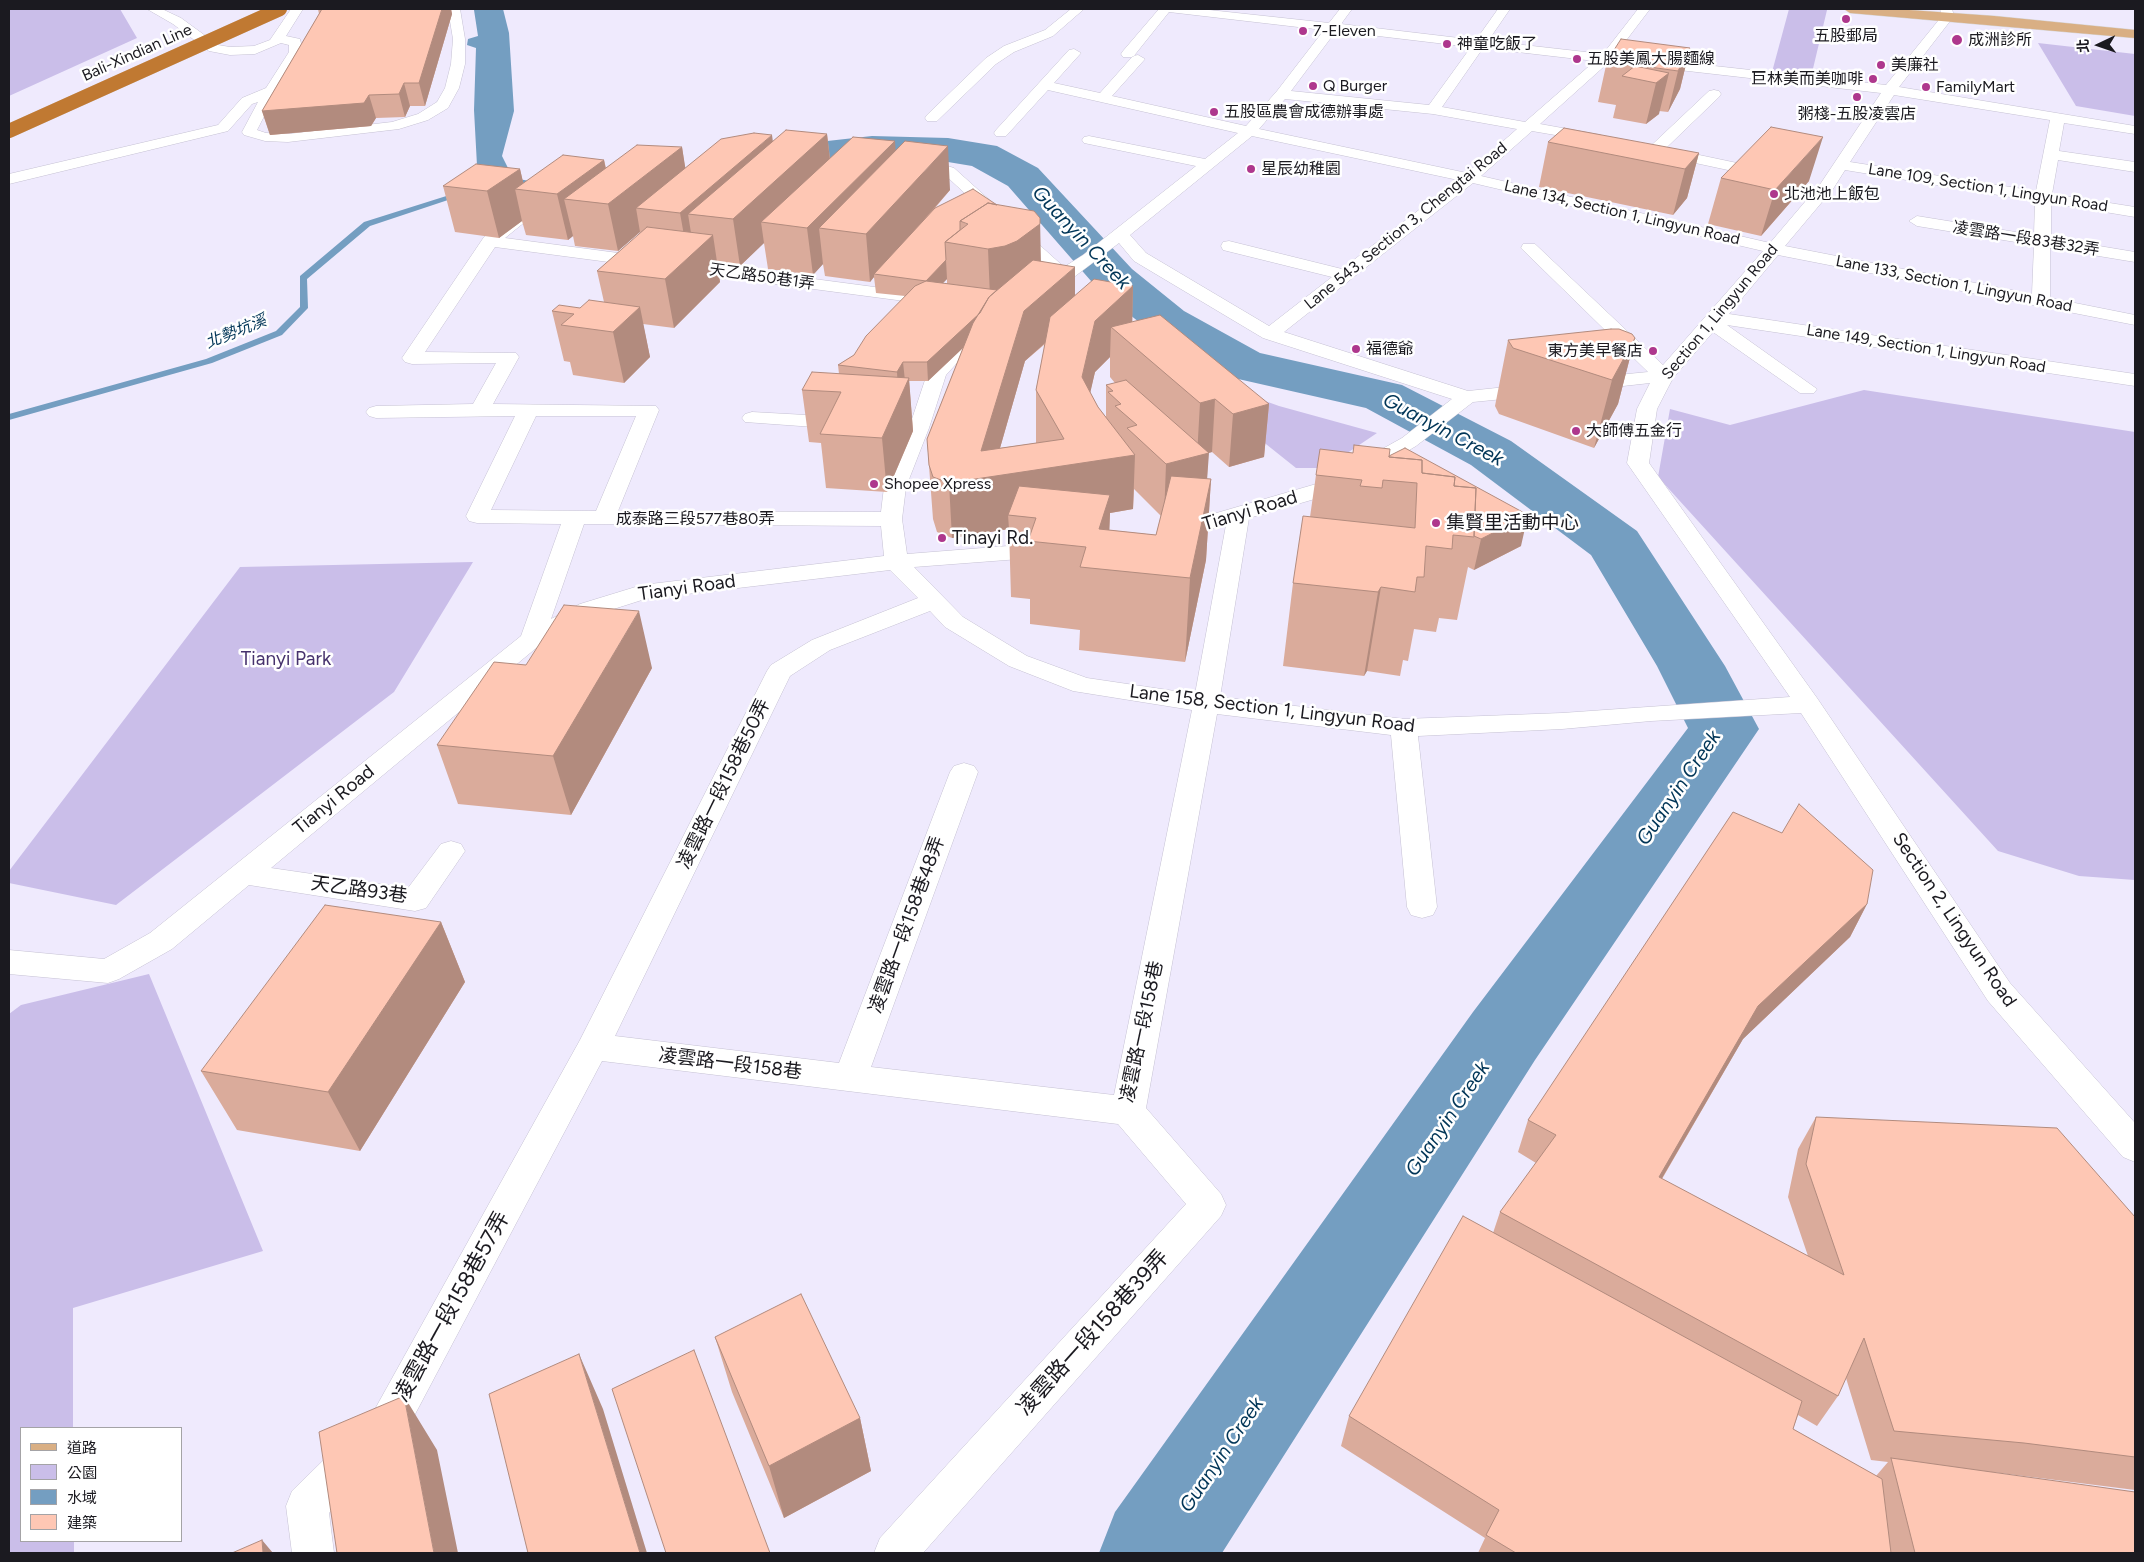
<!DOCTYPE html>
<html>
<head>
<meta charset="utf-8">
<style>
  body { margin:0 }
  #map { position:relative; width:2144px; height:1562px; overflow:hidden; background:#efeafd; font-family:Figtree,"Noto Sans TC",sans-serif }
  canvas { display:block }
  .frame { position:absolute; inset:0; border:10px solid #1b1a20; pointer-events:none }
  .legend { position:absolute; left:20px; top:1427px; width:162px; height:115px; box-sizing:border-box; background:#fff; border:1px solid #a4a3a6; margin:0; padding:6px 9px; list-style:none; font-size:15px; color:#1b1a20 }
  .legend li { display:flex; align-items:center; gap:10px; height:25px }
  .legend b { width:25px; border:1px solid #a4a3a6 }
  .north { position:absolute; left:2074px; top:20px; width:50px; height:50px; -webkit-text-stroke:4px #fff; paint-order:stroke; rotate:267deg; font-size:14px; font-weight:700; line-height:20px; text-align:center; color:#1b1a20 }
  .north::after { content:''; display:block; margin:auto; width:18px; height:22px; background:#1b1a20; clip-path:polygon(50% 0,100% 100%,50% 72%,0 100%) }
</style>
</head>
<body>
<div id="map">
<canvas width="2144" height="1562"></canvas>
<div class="frame"></div>
<ul class="legend">
<li><b style="height:6px;background:#d9af84"></b>道路</li>
<li><b style="height:14px;background:#cabee9"></b>公園</li>
<li><b style="height:14px;background:#749ec1"></b>水域</li>
<li><b style="height:14px;background:#fec7b4"></b>建築</li>
</ul>
<div class="north">北</div>
</div>
<script>
const context = document.querySelector('canvas').getContext('2d');
context.lineJoin = 'round';
function fillPath(path, color) { context.fillStyle = color; context.fill(path, 'evenodd'); }
const shape = rows => new Path2D(rows.map(r => 'M' + r).join(''));
function stroke(path, color, width, dash) { context.strokeStyle = color; context.lineWidth = width; context.lineCap = dash ? 'butt' : 'round'; context.setLineDash(dash || []); context.stroke(path); }
function drawText(font, color, halo, rows, align = 'center') {
  context.font = font + ' Figtree,"Noto Sans TC",sans-serif'; context.lineWidth = 5; context.setLineDash([]); context.textBaseline = 'middle'; context.strokeStyle = halo; context.fillStyle = color; for (const [text, x, y, turn = 0] of rows) {
    context.save(); context.translate(x, y); context.rotate((+turn || 0) * Math.PI / 180); context.textAlign = isNaN(turn) ? turn : align; if (halo) context.strokeText(text, 0, 0); context.fillText(text, 0, 0); context.restore();
  }
}
fillPath(shape([
  [9,9,120,9,137,38,9,96],
  [1789,9,1827,10,1811,77,1772,72],
  [2038,43,2135,54,2135,116,2076,106],
  [1168,366,1279,406,1377,433,1325,468,1296,468],
  [1864,390,2135,432,2135,880,2079,876,1998,851,1658,477,1670,409,1730,425],
  [473,562,394,692,116,905,9,883,9,871,240,567],
  [149,974,263,1251,73,1308,73,1428,21,1428,21,1541,74,1541,74,1553,9,1553,9,1014,21,1005]
]), '#cabee9');
fillPath(shape([
  [465,9,503,9,509,33,514,111,502,156,513,178,535,182,520,187,478,184,474,110,476,48,467,45,468,39,478,36,474,10]
]), '#749ec1');
fillPath(shape([
  [459,192,466,194,370,226,307,279,308,308,282,335,212,363,9,420,9,414,206,359,276,331,300,307,300,276,364,222,459,192]
]), '#749ec1');
fillPath(shape([
  [872,136,948,138,997,146,1038,168,1132,269,1184,311,1260,353,1402,385,1511,441,1637,531,1725,666,1759,729,1535,1060,1222,1553,1099,1553,1115,1512,1473,1012,1688,728,1657,666,1591,555,1471,465,1366,408,1225,376,1150,331,1098,289,1008,186,972,166,948,162,872,160,729,176,715,173,709,164,715,155,729,152,872,136]
]), '#749ec1');
const minor = shape([
  [147,9,162,9,181,18,218,45,230,47,254,46,270,40,291,9,303,9,286,36,300,39,303,52,273,99,257,130,266,133,288,134,392,122,418,114,437,102,445,88,451,64,453,39,448,9,460,9,465,39,465,64,459,88,448,108,428,120,399,129,288,142,265,141,244,135,242,132,258,102,252,104,228,131,9,184,9,174,218,125,242,98,266,88,289,52,289,45,281,43,255,54,230,55,209,51,173,24,147,9],
  [1071,9,1084,9,1053,36,1014,52,996,64,937,121,927,121,925,118,927,115,986,58,1004,46,1045,30,1071,9],
  [1159,9,1200,9,1329,23,1340,9,1352,9,1341,24,1476,40,1498,9,1510,9,1488,41,1603,54,1638,9,1650,9,1615,55,1886,85,1942,16,1940,9,1952,9,1954,16,1899,87,2135,126,2135,134,2064,123,2059,151,2135,162,2135,172,2058,160,2052,194,2135,207,2135,217,2051,203,2051,238,2135,252,2135,262,2050,248,2050,298,2135,315,2135,325,1778,255,1729,314,2135,374,2135,386,1727,325,1817,389,1814,393,1800,393,1713,332,1673,378,1657,409,1649,463,1817,698,2010,983,2135,1123,2135,1162,2123,1157,1988,1001,1801,713,1651,721,1562,729,1418,736,1437,907,1433,915,1422,918,1411,915,1407,907,1391,735,1217,714,1146,1108,1221,1194,1226,1205,1221,1216,923,1553,874,1553,880,1538,1186,1204,1118,1124,602,1061,403,1437,397,1443,383,1449,369,1443,363,1429,369,1415,375,1409,580,1040,767,671,771,665,812,640,918,598,890,570,645,599,598,614,541,644,271,868,408,888,441,844,451,841,461,844,465,851,426,908,415,911,249,885,172,949,119,979,108,983,9,974,9,950,104,959,150,933,521,636,561,524,477,523,469,521,466,516,515,416,376,418,369,416,366,412,369,408,376,406,473,404,496,363,412,364,405,362,402,358,484,237,519,211,525,209,531,211,533,214,531,217,505,238,912,292,918,293,921,297,918,301,912,302,495,247,425,352,516,353,519,357,493,404,656,406,659,410,618,511,881,512,884,487,909,428,927,374,960,336,974,336,976,340,974,344,946,375,929,428,906,487,902,519,907,554,1046,543,1054,545,1057,550,1054,555,1046,557,914,567,963,617,1027,656,1087,678,1195,694,1226,525,1173,540,1165,538,1162,533,1165,528,1323,482,1402,438,1452,399,1263,338,1134,261,1119,243,1070,280,1048,291,1036,291,1033,287,1036,283,1052,274,944,174,909,164,906,161,914,156,954,168,1064,267,1083,255,1196,166,1084,143,1082,140,1084,137,1089,136,1205,159,1238,133,1048,90,1006,136,996,136,994,133,996,130,1069,50,1074,49,1081,53,1054,83,1100,93,1133,56,1138,55,1145,59,1112,96,1246,126,1277,91,1324,30,1169,12,1133,57,1123,57,1121,54,1123,51,1159,9],
  [1336,31,1471,47,1429,105,1291,91,1336,31],
  [1483,48,1595,61,1525,122,1442,107,1483,48],
  [1609,62,1881,93,1821,183,1770,243,1481,176,1532,131,1596,142,1601,141,1603,138,1601,135,1540,124,1609,62],
  [1894,95,2050,120,2036,191,1850,162,1894,95],
  [1285,99,1433,114,1517,129,1467,173,1259,129,1285,99],
  [1252,136,1458,180,1342,269,1229,241,1223,242,1221,246,1223,250,1332,277,1269,326,1146,253,1130,235,1252,136],
  [1845,170,2035,201,2034,235,1917,216,1909,221,1917,226,2034,245,2032,294,1785,246,1833,189,1845,170],
  [1473,183,1763,251,1663,365,1535,244,1523,244,1521,248,1648,372,1587,378,1580,380,1577,384,1580,388,1587,390,1650,383,1637,409,1627,463,1790,697,1562,713,1404,719,1220,697,1249,518,1339,492,1416,446,1473,402,1534,396,1541,394,1544,390,1541,386,1534,384,1468,391,1284,332,1473,183],
  [536,416,636,416,596,511,491,510,536,416],
  [584,524,881,526,884,556,642,585,580,604,551,619,584,524],
  [930,611,945,627,1009,666,1073,691,1192,710,1114,1095,871,1067,978,772,974,766,964,763,954,766,950,772,839,1063,615,1036,790,676,830,650,930,611],
  [1714,90,1719,91,1721,94,1719,97,1666,148,1775,171,1778,174,1775,177,1770,179,1658,155,1649,163,1639,163,1636,160,1639,157,1709,91,1714,90],
  [752,412,842,417,849,419,852,423,849,427,842,429,745,422,742,418,745,414,752,412],
  [353,1439,367,1445,373,1459,367,1473,329,1513,334,1553,292,1553,286,1506,292,1491,339,1445,353,1439]
]);
const major = shape([
  [1844,9,1895,9,1994,16,2135,30,2135,38,1850,13,1844,9]
]);
stroke(minor, '#c5c1d3', 1);
stroke(major, '#d6d6d7', 1);
fillPath(minor, '#fff');
fillPath(major, '#d9af84');
const highwayBridge = shape([
  [9,131,280,9]
]);
stroke(highwayBridge, '#d6d6d7', 14, []);
stroke(highwayBridge, '#c07932', 14);
fillPath(shape([
  [318,9,451,9,452,14,425,106,410,106,405,117,376,118,371,126,270,135,262,111,319,14],
  [1690,48,1680,89,1668,112,1659,111,1659,114,1646,124,1613,118,1616,105,1598,102,1607,61],
  [827,134,830,158,895,152,950,190,935,208,1041,261,1075,295,1133,286,1132,322,1269,404,1264,457,1229,467,1212,452,1208,453,1207,479,1211,479,1206,560,1185,662,1079,650,1080,630,1030,624,1030,599,1011,597,1009,529,952,538,937,532,933,519,927,439,963,348,928,381,909,381,913,431,887,492,826,488,821,443,809,442,802,390,839,374,838,365,854,355,905,296,876,293,874,277,870,282,825,276,823,264,813,275,768,269,764,243,740,266,717,263,720,282,674,328,643,324,650,357,624,383,573,375,570,362,564,361,552,311,580,308,604,302,597,271,641,233,640,232,618,251,575,246,573,236,568,240,526,235,522,221,499,238,455,232,443,186,520,169,523,183,604,160,606,168,682,147,685,168,773,141],
  [947,279,947,284,943,283],
  [1045,344,1036,390,1036,443,1000,448,1025,361],
  [1110,357,1110,377,1115,383,1106,385,1106,417,1098,407,1090,392,1095,372],
  [1134,489,1161,516,1156,535,1109,530,1110,513,1133,509],
  [1548,142,1699,153,1687,198,1673,215,1539,187],
  [1721,178,1809,181,1761,236,1708,224],
  [1635,338,1618,404,1594,448,1499,414,1495,406,1508,340],
  [1389,456,1521,546,1474,570,1468,567,1457,620,1439,618,1436,632,1414,629,1408,661,1403,660,1400,676,1367,671,1364,676,1283,666,1293,583,1310,517,1316,475],
  [526,665,652,668,571,815,458,804,437,745],
  [1867,904,1850,937,1743,1039,1662,1179,1808,1256,1788,1197,1798,1149,1816,1117,2135,1217,2135,1490,1992,1472,2135,1553,1478,1553,1485,1538,1341,1446,1349,1416,1493,1233,1500,1212,1536,1163,1518,1152,1528,1120],
  [1846,1378,1871,1460,1888,1462,1876,1476,1793,1429,1798,1415,1817,1426,1838,1396],
  [441,922,465,982,360,1151,237,1130,201,1071],
  [715,1337,860,1418,871,1471,784,1518,732,1392]
]), '#daab9b');
fillPath(shape([
  [442,9,451,9,452,14,425,106,419,83],
  [1690,48,1680,89,1668,112,1678,71],
  [1669,73,1659,114,1646,124,1656,83],
  [404,83,410,106,405,117,399,94],
  [369,95,376,118,371,126,270,135,262,111],
  [827,134,832,178,761,222,764,243,740,266,733,219,688,214,694,252,713,235,720,282,674,328,665,279,688,258,680,213,772,135,778,178],
  [1823,137,1809,181,1761,236,1775,190],
  [895,141,898,185,819,228,823,264,813,275,807,228],
  [948,146,950,190,876,274,874,274,874,277,870,282,866,234],
  [682,147,689,191,636,208,640,232,618,251,608,204,564,199,573,236,568,240,557,194,604,160,612,201],
  [1699,153,1687,198,1673,215,1685,169],
  [520,169,525,190,515,189,522,221,499,238,487,191],
  [1040,218,1041,265,1004,309,928,381,927,362,990,297,988,249],
  [946,260,947,279,927,299,926,281],
  [1075,267,1075,316,1025,361,992,476,1135,455,1133,509,1110,513,1108,570,1099,529,1036,518,1008,515,1009,529,952,538,949,483,981,451,1024,311],
  [1133,286,1132,335,1111,327,1110,357,1095,372,1082,429,1082,377,1095,321],
  [640,307,650,357,624,383,613,332],
  [1635,338,1618,404,1594,448,1612,380],
  [903,362,905,381,898,392,897,372],
  [909,378,913,431,887,492,882,438],
  [1215,399,1212,452,1202,455,1209,453,1205,507,1164,518,1166,464,1197,456,1200,403],
  [1269,404,1264,457,1229,467,1233,414],
  [1211,479,1206,560,1185,662,1190,578],
  [1528,515,1521,546,1474,570,1481,539],
  [1381,587,1367,671,1364,676,1378,592],
  [639,611,652,668,571,815,553,756],
  [1867,904,1850,937,1743,1039,1644,1209,1659,1177,1758,1006],
  [441,922,465,982,360,1151,328,1092],
  [579,1354,603,1409,647,1553,640,1553],
  [404,1396,437,1450,458,1553,434,1553],
  [860,1418,871,1471,784,1518,769,1466],
  [262,1540,273,1553,263,1553]
]), '#b28b7e');
const building = shape([
  [322,9,442,9,419,83,404,83,399,94,369,95,364,103,262,111,322,9],
  [1621,39,1690,48,1678,71,1607,61,1621,39],
  [1635,66,1669,73,1656,83,1622,76,1635,66],
  [1771,127,1823,137,1775,190,1721,178,1771,127],
  [1564,128,1699,153,1685,169,1548,142,1564,128],
  [786,130,827,134,733,219,688,214,786,130],
  [754,133,772,135,680,213,636,208,721,139,754,133],
  [853,137,895,141,807,228,761,222,853,137],
  [905,141,948,146,866,234,819,228,905,141],
  [637,145,682,147,608,204,564,199,637,145],
  [563,155,604,160,557,194,515,189,563,155],
  [476,164,520,169,487,191,443,186,476,164],
  [973,189,997,205,988,203,960,221,960,230,945,242,946,260,926,281,997,290,989,297,980,313,927,362,903,362,897,372,838,365,854,355,866,336,915,286,926,281,874,274,935,208,973,189],
  [988,203,1034,211,1040,218,1040,224,1017,241,1005,246,988,249,945,242,968,224,960,221,988,203],
  [647,227,713,235,665,279,597,271,647,227],
  [1033,260,1075,267,1024,311,981,451,1064,439,1036,390,1050,317,1094,279,1133,286,1095,321,1082,377,1098,407,1135,455,949,483,933,477,929,465,927,439,973,323,989,297,1033,260],
  [589,300,640,307,613,332,561,325,574,314,552,311,559,305,580,308,589,300],
  [1160,315,1269,404,1233,414,1215,399,1200,403,1111,327,1160,315],
  [1611,329,1619,329,1632,334,1635,338,1612,380,1513,348,1508,340,1611,329],
  [812,372,909,378,882,438,820,434,841,392,802,390,812,372],
  [1126,380,1209,453,1166,464,1127,428,1137,425,1115,406,1121,404,1108,392,1113,391,1106,385,1126,380],
  [1354,445,1390,449,1389,457,1422,460,1422,473,1455,477,1454,486,1476,488,1474,537,1453,535,1452,549,1426,546,1424,577,1417,577,1415,592,1381,587,1378,592,1293,583,1303,516,1415,528,1417,483,1383,480,1382,488,1360,486,1362,480,1316,475,1320,449,1353,453,1354,445],
  [1405,448,1528,515,1481,539,1474,536,1476,488,1454,486,1455,477,1422,473,1422,460,1389,457,1389,456,1405,448],
  [1171,476,1211,479,1190,578,1080,567,1086,547,1028,541,1036,518,1008,515,1019,486,1110,495,1099,529,1156,535,1171,476],
  [564,605,639,611,553,756,437,745,494,662,526,665,564,605],
  [1799,804,1873,870,1867,904,1758,1006,1659,1177,1844,1275,1806,1164,1816,1117,2057,1128,2135,1217,2135,1457,2024,1443,1894,1431,1864,1338,1838,1396,1500,1212,1556,1135,1528,1120,1733,812,1782,833,1799,804],
  [325,905,441,922,328,1092,201,1071,325,905],
  [1463,1216,1802,1401,1793,1429,1882,1479,1891,1553,1516,1553,1486,1535,1499,1510,1349,1416,1463,1216],
  [801,1294,860,1418,769,1466,715,1337,801,1294],
  [694,1350,770,1553,666,1553,612,1389,694,1350],
  [579,1354,640,1553,528,1553,489,1394,579,1354],
  [404,1396,434,1553,337,1553,319,1432,404,1396],
  [1891,1458,2135,1492,2135,1553,1915,1553,1891,1458],
  [262,1540,263,1553,232,1553,262,1540]
]);
fillPath(building, '#fec7b4');
stroke(building, '#b28b7e', 1);
for (const [x, y, r, color] of [
  [1846,19,5,"#ae378d"],
  [1303,31,5,"#ae378d"],
  [1957,40,6,"#ae378d"],
  [1447,44,5,"#ae378d"],
  [1577,59,5,"#ae378d"],
  [1881,65,5,"#ae378d"],
  [1873,79,5,"#ae378d"],
  [1313,86,5,"#ae378d"],
  [1926,87,5,"#ae378d"],
  [1857,97,5,"#ae378d"],
  [1214,112,5,"#ae378d"],
  [1251,169,5,"#ae378d"],
  [1774,194,5,"#ae378d"],
  [1356,349,5,"#ae378d"],
  [1653,351,5,"#ae378d"],
  [1576,431,5,"#ae378d"],
  [874,484,5,"#ae378d"],
  [1436,523,5,"#ae378d"],
  [942,538,5,"#ae378d"]
]) { const dot = new Path2D(); dot.arc(x, y, r, 0, 2 * Math.PI); context.fillStyle = color; context.fill(dot); stroke(dot, '#fff', 2); }
drawText('16px', '#1b1a20', '#fff', [
  ["7-Eleven",1313,31],
  ["五股郵局",1846,36,"center"],
  ["成洲診所",1968,40],
  ["神童吃飯了",1457,44],
  ["五股美鳳大腸麵線",1587,59],
  ["美廉社",1891,65],
  ["巨林美而美咖啡",1863,79,"right"],
  ["Q Burger",1323,86],
  ["FamilyMart",1936,87],
  ["五股區農會成德辦事處",1224,112],
  ["粥棧-五股凌雲店",1857,114,"center"],
  ["星辰幼稚園",1261,169],
  ["北池池上飯包",1784,194],
  ["福德爺",1366,349],
  ["東方美早餐店",1643,351,"right"],
  ["大師傅五金行",1586,431],
  ["Shopee Xpress",884,484]
], 'left');
drawText('16px', '#1b1a20', '#fff', [
  ["Bali-Xindian Line",137,53,-24],
  ["Lane 109, Section 1, Lingyun Road",1988,188,9],
  ["Lane 134, Section 1, Lingyun Road",1622,213,13],
  ["Lane 543, Section 3, Chengtai Road",1406,226,-39],
  ["凌雲路一段83巷32弄",2026,239,9],
  ["天乙路50巷1弄",762,277,8],
  ["Lane 133, Section 1, Lingyun Road",1954,284,11],
  ["Section 1, Lingyun Road",1720,312,-50],
  ["Lane 149, Section 1, Lingyun Road",1926,349,9],
  ["成泰路三段577巷80弄",695,519]
]);
drawText('italic 16px', '#003557', '#fff', [
  ["北勢坑溪",236,332,-22]
]);
drawText('19px', '#1b1a20', '#fff', [
  ["Tianyi Road",1250,511,-17],
  ["Tianyi Road",687,588,-8],
  ["Lane 158, Section 1, Lingyun Road",1272,709,7],
  ["凌雲路一段158巷50弄",724,784,-64],
  ["Tianyi Road",334,800,-39],
  ["天乙路93巷",359,890,8],
  ["Section 2, Lingyun Road",1954,920,56],
  ["凌雲路一段158巷48弄",907,925,-70],
  ["凌雲路一段158巷",1142,1032,-78],
  ["凌雲路一段158巷",730,1064,7]
]);
drawText('19px', '#1b1a20', '#fff', [
  ["集賢里活動中心",1446,523],
  ["Tinayi Rd.",952,538]
], 'left');
drawText('19px', '#46326d', '#fff', [
  ["Tianyi Park",286,659]
]);
drawText('italic 20px', '#003557', '#fff', [
  ["Guanyin Creek",1081,238,47],
  ["Guanyin Creek",1443,430,28],
  ["Guanyin Creek",1679,788,-56],
  ["Guanyin Creek",1448,1119,-56],
  ["Guanyin Creek",1222,1455,-56]
]);
drawText('22px', '#1b1a20', '#fff', [
  ["凌雲路一段158巷57弄",452,1307,-61],
  ["凌雲路一段158巷39弄",1093,1333,-48]
]);
</script>
</body>
</html>
